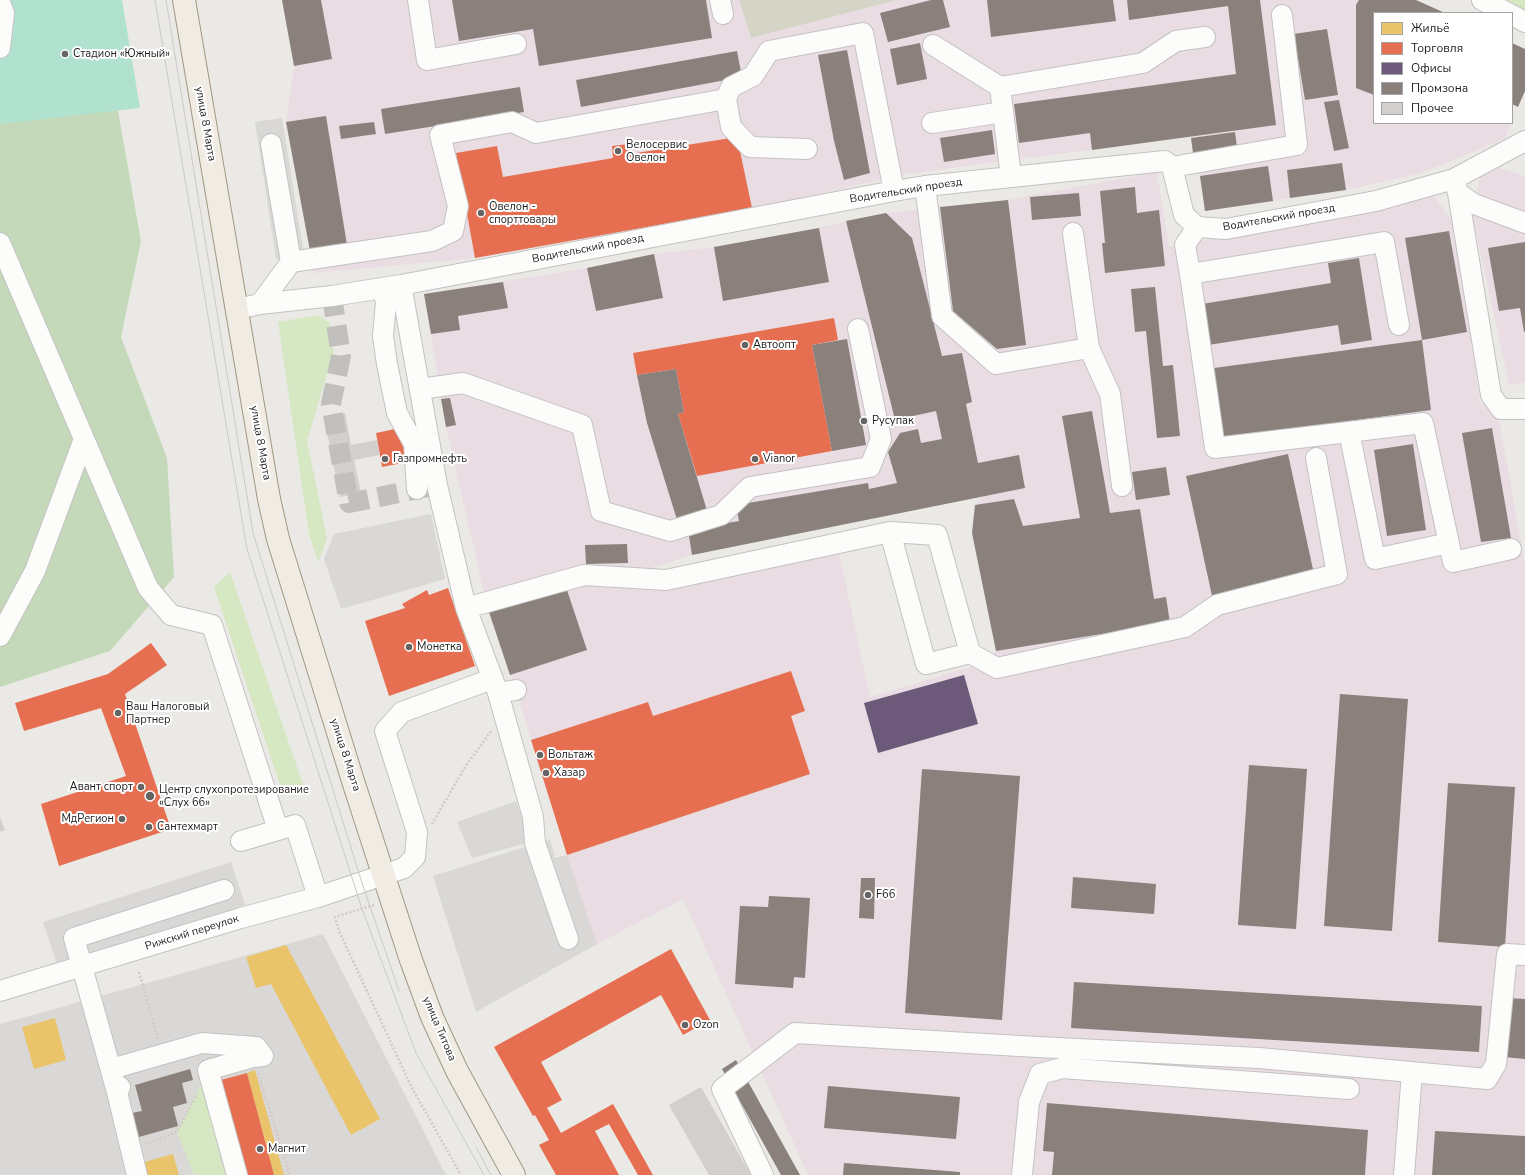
<!DOCTYPE html>
<html>
<head>
<meta charset="utf-8">
<style>
  body { margin:0 }
  #map { position:relative; width:1525px; height:1175px; overflow:hidden; background:#ebe9e5; font-family:"Nunito Sans",sans-serif }
  canvas { display:block }
  .legend { position:absolute; left:1373px; top:12px; width:140px; height:112px; box-sizing:border-box; background:#fff; border:1px solid #a4a4a4; margin:0; padding:5px 7px; list-style:none; font-size:12px; color:#1c1c1c }
  .legend li { display:flex; align-items:center; gap:8px; height:20px }
  .legend b { width:20px; border:1px solid #a4a4a4 }
</style>
</head>
<body>
<div id="map">
<canvas width="1525" height="1175"></canvas>
<ul class="legend">
<li><b style="height:11px;background:#e9c46a"></b>Жильё</li>
<li><b style="height:11px;background:#e76f51"></b>Торговля</li>
<li><b style="height:11px;background:#6d597a"></b>Офисы</li>
<li><b style="height:11px;background:#8a817c"></b>Промзона</li>
<li><b style="height:11px;background:#d2cfcc"></b>Прочее</li>
</ul>
</div>
<script>
const context = document.querySelector('canvas').getContext('2d');
context.lineJoin = 'round';
function fillPath(path, color) { context.fillStyle = color; context.fill(path, 'evenodd'); }
const shape = rows => new Path2D(rows.map(r => 'M' + r).join(''));
function stroke(path, color, width, dash) { context.strokeStyle = color; context.lineWidth = width; context.lineCap = dash ? 'butt' : 'round'; context.setLineDash(dash || []); context.stroke(path); }
function drawText(font, color, halo, rows, align = 'center') {
  context.font = font + ' "Nunito Sans",sans-serif'; context.lineWidth = 4; context.setLineDash([]); context.textBaseline = 'middle'; context.strokeStyle = halo; context.fillStyle = color; for (const [text, x, y, turn = 0] of rows) {
    context.save(); context.translate(x, y); context.rotate((+turn || 0) * Math.PI / 180); context.textAlign = isNaN(turn) ? turn : align; if (halo) context.strokeText(text, 0, 0); context.fillText(text, 0, 0); context.restore();
  }
}
fillPath(shape([
  [323,934,446,1175,0,1175,0,1024]
]), '#dad8d6');
fillPath(shape([
  [282,0,739,0,751,38,897,0,1416,0,1374,13,1374,123,1511,123,1505,139,1418,174,1346,190,1205,211,1200,176,1195,163,1191,138,1187,137,907,174,775,204,475,258,314,273,286,122,294,66],
  [1498,167,1525,176,1525,382,1509,385,1472,213,1481,173],
  [1157,172,1169,247,1433,195,1455,224,1480,403,1499,419,1525,564,1525,1175,808,1175,683,899,597,944,567,855,516,690,489,612,566,587,839,552,870,697,973,666,996,651,972,533,975,505,984,496,692,555,651,568,586,564,484,593,446,427,424,294,587,268,654,254,714,247,819,228,846,221,886,213,1008,200]
]), '#e9dde3');
fillPath(shape([
  [282,118,304,255,276,259,255,122],
  [431,514,445,579,341,609,324,559,334,534],
  [516,801,530,842,472,858,457,822],
  [550,839,555,858,567,855,597,944,476,1012,433,876],
  [231,862,245,905,57,964,43,922]
]), '#d9d8d6');
fillPath(shape([
  [739,0,897,0,751,38]
]), '#d4d4c7');
fillPath(shape([
  [1497,0,1525,0,1525,13],
  [318,315,329,322,333,330,334,341,333,354,307,441,327,538,318,563,309,534,278,322],
  [230,572,304,787,283,794,214,587],
  [208,1070,237,1175,194,1175,177,1132]
]), '#d6e8c3');
fillPath(shape([
  [0,0,117,105,141,241,121,337,167,458,174,577,110,651,0,687]
]), '#c4d9ba');
fillPath(shape([
  [0,0,122,0,140,108,0,124]
]), '#b1e2cf');
fillPath(shape([
  [286,945,380,1119,351,1135,271,984,256,988,246,957],
  [55,1018,66,1060,34,1069,22,1027],
  [255,1070,284,1175,274,1175,247,1073],
  [173,1154,179,1175,145,1175,141,1163]
]), '#e9c46a');
fillPath(shape([
  [737,137,752,208,475,258,456,153,497,146,503,177,613,158,612,146,628,144,630,154],
  [834,318,838,340,812,345,832,451,697,476,678,414,684,412,676,369,637,375,633,353],
  [400,428,407,462,382,467,376,433],
  [448,588,475,666,389,696,365,621,405,608,402,604,427,590,429,595],
  [151,643,167,665,125,694,171,829,59,866,41,804,126,776,101,708,24,731,15,703,108,674],
  [791,671,805,711,791,716,810,774,567,855,531,740,648,702,653,716],
  [671,949,710,1020,683,1035,661,995,541,1062,562,1100,547,1108,561,1133,613,1104,653,1175,638,1175,609,1124,595,1131,619,1175,556,1175,539,1145,549,1140,535,1115,533,1116,494,1047],
  [247,1073,274,1175,247,1175,221,1080]
]), '#e76f51');
fillPath(shape([
  [964,675,978,724,878,753,864,703]
]), '#6d597a');
fillPath(shape([
  [282,0,321,0,332,59,294,66],
  [452,0,706,0,712,38,539,66,533,29,459,41],
  [931,0,943,0,950,27,888,42,880,13],
  [987,0,1113,0,1116,21,991,37],
  [1127,0,1260,0,1276,125,1092,150,1090,133,1019,143,1014,104,1236,74,1228,6,1129,20],
  [1359,0,1416,0,1445,13,1374,13,1374,95,1356,88,1356,5],
  [1327,29,1338,95,1305,100,1294,34],
  [920,43,927,79,897,85,890,49],
  [1512,43,1525,49,1525,91,1518,107,1512,104],
  [847,50,870,173,844,180,834,141,818,55],
  [737,51,742,77,581,107,576,80],
  [520,87,524,112,385,134,381,109],
  [1339,100,1349,148,1334,151,1324,102],
  [326,116,347,245,310,251,286,122],
  [374,122,376,134,341,139,339,126],
  [992,130,995,154,944,162,940,138],
  [1235,132,1237,147,1193,153,1191,138],
  [1342,163,1346,190,1290,198,1287,170],
  [1268,166,1273,201,1205,211,1200,176],
  [1135,187,1137,213,1159,210,1165,266,1105,273,1102,243,1105,243,1100,191],
  [1079,193,1081,216,1032,220,1030,197],
  [1008,200,1026,345,997,349,953,311,940,207],
  [886,213,912,238,942,356,962,353,972,402,966,404,978,463,1019,455,1025,488,692,555,688,530,739,521,736,505,868,483,869,489,897,483,888,452,900,433,918,429,921,443,942,439,936,411,895,420,846,221],
  [819,228,829,282,723,301,714,247],
  [1449,231,1467,332,1422,340,1431,410,1223,438,1214,368,1422,340,1405,238],
  [1525,242,1525,332,1524,332,1520,308,1499,311,1488,248],
  [654,254,663,298,596,311,587,268],
  [1359,258,1372,340,1341,345,1338,325,1208,345,1202,304,1331,283,1328,263],
  [503,282,508,308,458,316,460,330,431,334,424,294],
  [1155,287,1163,366,1173,365,1180,436,1157,438,1146,331,1135,332,1131,289],
  [847,339,866,445,832,451,812,345],
  [676,369,684,412,678,414,708,514,678,523,647,423,637,375],
  [450,398,456,425,446,427,441,399],
  [1092,411,1110,513,1140,509,1154,599,1166,597,1170,623,996,651,972,533,975,505,1014,499,1023,526,1080,518,1062,416],
  [1492,428,1511,538,1481,542,1462,433],
  [1413,444,1426,530,1387,536,1374,450],
  [1288,454,1314,574,1212,596,1186,476],
  [1166,467,1170,495,1136,500,1132,472],
  [627,544,628,563,586,564,585,545],
  [566,587,587,650,510,675,489,612],
  [1340,694,1408,699,1392,931,1324,926],
  [1249,765,1307,769,1296,929,1238,925],
  [922,769,1020,776,1002,1020,905,1013],
  [1448,783,1515,787,1505,947,1438,942],
  [1073,877,1156,884,1154,914,1071,908],
  [861,878,875,878,874,919,859,918],
  [769,896,810,898,805,978,794,977,793,988,735,984,740,906,768,907],
  [1074,982,1482,1006,1479,1052,1071,1028],
  [1509,998,1525,999,1525,1059,1504,1057],
  [736,1060,800,1175,781,1175,722,1069],
  [190,1069,193,1080,182,1083,187,1103,173,1107,178,1126,139,1137,132,1113,142,1111,135,1085],
  [828,1086,960,1097,956,1139,824,1128],
  [1047,1103,1368,1130,1365,1175,1052,1175,1054,1152,1043,1151],
  [1435,1131,1525,1136,1525,1175,1432,1175],
  [844,1163,960,1172,960,1175,843,1175]
]), '#8a817c');
fillPath(shape([
  [345,413,351,445,377,440,380,455,354,460,361,493,340,497,324,417],
  [0,817,5,830,0,832],
  [701,1087,751,1175,709,1175,669,1105]
]), '#d2cfcc');
stroke(shape([
  [332,296,341,356,331,404,349,503,433,486]
]), '#c2c0bd', 20, [20, 10]);
const minor = shape([
  [418,0,427,60,516,44],
  [720,0,723,14],
  [1482,0,1508,13],
  [0,3,4,13,0,48],
  [1512,15,1525,22],
  [933,45,1000,87,1011,177],
  [1000,87,1143,63,1176,41,1205,37],
  [726,99,731,127,750,147,807,149],
  [932,123,1003,112],
  [1172,167,1297,145,1282,15],
  [1454,179,1458,193,1491,395,1501,409,1525,409],
  [925,186,942,316,996,364,1089,348,1073,233],
  [1458,193,1474,204,1525,223],
  [1197,227,1185,245,1190,274,1215,448,1423,423,1453,562,1511,549],
  [0,243,148,588,171,615,212,625,278,830],
  [291,262,432,241,453,231,458,206,440,135,512,122,536,133,726,99,731,87,753,76,769,51,863,33,894,191],
  [1190,274,1384,242,1399,325],
  [401,285,437,485,466,608,498,693,533,817,535,843,568,939],
  [382,288,386,302,383,336,387,364,397,413,414,444,417,489],
  [260,304,291,262,271,144],
  [237,309,260,304,332,296,401,285,894,191,925,186,1165,161,1172,167,1184,215,1197,227,1226,229,1376,201,1454,179,1525,141],
  [1089,348,1110,394,1122,486],
  [420,389,463,383,582,425,601,511,670,531,721,515,750,487,870,467,881,439,858,329],
  [1349,432,1375,559,1449,543],
  [890,532,937,535,970,653],
  [466,608,584,575,666,580,890,532,926,664,970,653,997,668,1185,627,1217,605,1337,574,1316,458],
  [0,636,35,571,84,439],
  [498,693,516,690],
  [241,841,295,825,318,897],
  [0,991,241,918,318,897,404,868,415,857,417,832,385,731,402,712,492,679],
  [111,1069,202,1043,256,1047,263,1056],
  [120,1087,117,1092,74,938,224,890],
  [117,1092,137,1175],
  [237,1175,208,1070,253,1057,263,1056],
  [763,1175,722,1089,795,1033,1037,1047,1259,1058,1487,1079,1496,1064,1507,954,1525,955],
  [1022,1175,1029,1102,1040,1074,1062,1068,1349,1089],
  [1404,1175,1412,1072]
]);
const major = shape([
  [184,0,269,499,278,539,353,781,411,960,432,1017,457,1071,514,1175]
]);
stroke(minor, '#c3c2c1', 22);
stroke(major, '#a09882', 24);
stroke(shape([
  [432,824,465,767,492,730],
  [374,905,335,917,339,931,412,1088,461,1175],
  [139,972,158,1039],
  [258,1073,290,1175],
  [145,1144,177,1132,197,1094]
]), '#d5c8c5', 2.5, [2, 2]);
stroke(minor, '#fcfcfb', 20);
stroke(major, '#f0ebe3', 22);
stroke(shape([
  [155,0,247,549,362,909,416,1053,484,1175],
  [166,0,253,533,362,883,399,991],
  [476,1147,491,1175]
]), '#c9c9c8', 1);
for (const [x, y, r, color] of [
  [65,54,4,"#646462"],
  [618,151,4,"#646462"],
  [481,213,4,"#646462"],
  [745,345,4,"#646462"],
  [864,421,4,"#646462"],
  [385,459,4,"#646462"],
  [755,459,4,"#646462"],
  [409,647,4,"#646462"],
  [118,713,4,"#646462"],
  [540,755,4,"#646462"],
  [546,773,4,"#646462"],
  [141,787,4,"#646462"],
  [150,796,5,"#646462"],
  [122,819,4,"#646462"],
  [149,827,4,"#646462"],
  [868,895,4,"#646462"],
  [685,1025,4,"#646462"],
  [260,1149,4,"#646462"]
]) { const dot = new Path2D(); dot.arc(x, y, r, 0, 2 * Math.PI); context.fillStyle = color; context.fill(dot); stroke(dot, '#fff', 1.5); }
drawText('11px', '#1c1c1c', '#fff', [
  ["Стадион «Южный»",73,54],
  ["Велосервис",626,145],
  ["Овелон",626,158],
  ["Овелон -",489,207],
  ["спорттовары",489,220],
  ["Автоопт",753,345],
  ["Русупак",872,421],
  ["Газпромнефть",393,459],
  ["Vianor",763,459],
  ["Монетка",417,647],
  ["Ваш Налоговый",126,707],
  ["Партнер",126,720],
  ["Вольтаж",548,755],
  ["Хазар",554,773],
  ["Авант спорт",133,787,"right"],
  ["Центр слухопротезирование",159,790],
  ["«Слух 66»",159,803],
  ["МдРегион",114,819,"right"],
  ["Сантехмарт",157,827],
  ["F66",876,895],
  ["Ozon",693,1025],
  ["Магнит",268,1149]
], 'left');
drawText('11px', '#1c1c1c', '#fff', [
  ["улица 8 Марта",205,124,80],
  ["Водительский проезд",906,191,-9],
  ["Водительский проезд",1279,218,-10],
  ["Водительский проезд",588,249,-11],
  ["улица 8 Марта",260,443,80],
  ["улица 8 Марта",345,755,72],
  ["Рижский переулок",192,933,-17],
  ["улица Титова",439,1029,67]
]);
</script>
</body>
</html>
